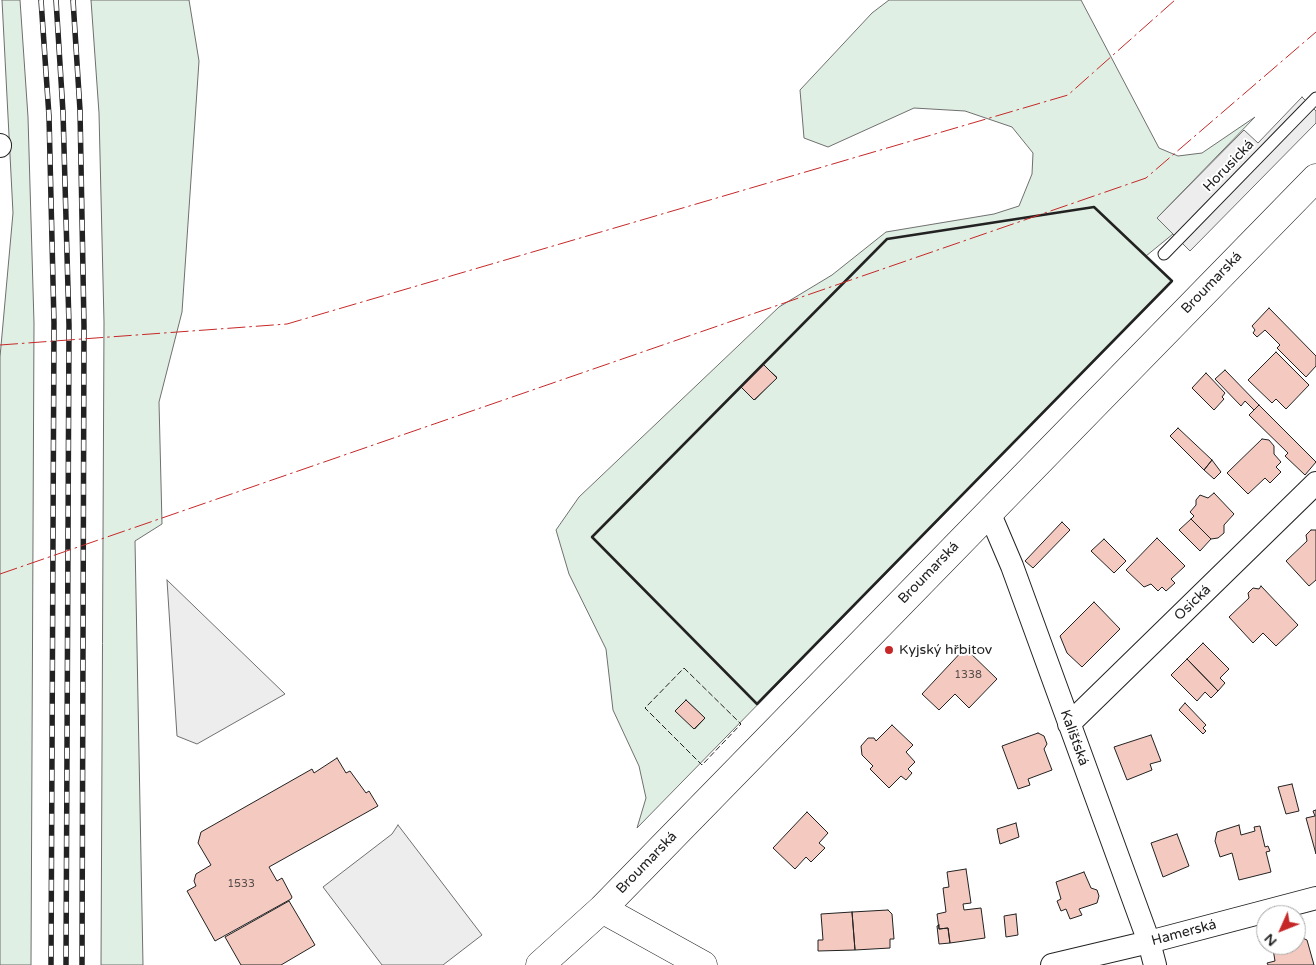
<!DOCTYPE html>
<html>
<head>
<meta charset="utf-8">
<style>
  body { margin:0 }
  #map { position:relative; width:1316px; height:965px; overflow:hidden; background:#fff; font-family:"Varela Round",sans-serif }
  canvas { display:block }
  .north { position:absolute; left:1256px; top:905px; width:50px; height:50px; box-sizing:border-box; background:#fff; border:1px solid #a7a7a7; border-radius:50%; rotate:226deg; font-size:14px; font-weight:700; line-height:20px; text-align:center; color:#222 }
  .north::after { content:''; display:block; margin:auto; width:18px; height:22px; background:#c62828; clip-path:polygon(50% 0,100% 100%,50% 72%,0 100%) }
</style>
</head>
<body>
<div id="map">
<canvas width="1316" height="965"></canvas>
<div class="north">N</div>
</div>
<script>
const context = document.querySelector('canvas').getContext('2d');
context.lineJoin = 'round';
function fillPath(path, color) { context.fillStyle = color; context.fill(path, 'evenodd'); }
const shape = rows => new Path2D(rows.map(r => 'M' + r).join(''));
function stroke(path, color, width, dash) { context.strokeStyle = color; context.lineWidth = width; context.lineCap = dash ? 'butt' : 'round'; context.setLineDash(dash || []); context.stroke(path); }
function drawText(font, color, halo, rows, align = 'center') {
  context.font = font + ' "Varela Round",sans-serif'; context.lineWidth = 4; context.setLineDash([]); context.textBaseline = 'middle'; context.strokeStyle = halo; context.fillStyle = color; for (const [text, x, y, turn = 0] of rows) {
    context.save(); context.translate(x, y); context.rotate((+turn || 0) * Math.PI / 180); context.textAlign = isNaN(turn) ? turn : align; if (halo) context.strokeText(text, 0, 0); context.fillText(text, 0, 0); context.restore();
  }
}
const green = shape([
  [2,0,20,0,28,117,34,323,31,965,0,965,0,357,13,213,2,0],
  [91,0,189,0,199,61,182,312,159,402,162,524,135,541,143,965,101,965,104,322,99,113,91,0],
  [889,0,1081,0,1159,148,1178,156,1202,153,1255,117,1157,218,1173,234,1146,256,1172,281,637,828,646,798,639,766,613,710,606,649,569,574,556,530,579,497,779,307,832,275,886,232,994,214,1019,206,1032,174,1033,153,1012,127,965,111,914,108,828,147,804,138,800,90,872,13,889,0],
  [763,365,777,377,755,400,741,386,763,365],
  [686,700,705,718,695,729,676,711,686,700]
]);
fillPath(green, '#e0efe3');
stroke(green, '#6f6f6f', 1);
const parking = shape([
  [1302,97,1316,111,1316,123,1190,251,1157,218,1244,130,1258,143,1302,97],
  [167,580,285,694,197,744,177,736,167,580],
  [398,825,482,935,443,965,382,965,323,887,392,834,398,825]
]);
fillPath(parking, '#ededed');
stroke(parking, '#6f6f6f', 1);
const building = shape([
  [1269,308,1316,356,1316,366,1306,377,1277,348,1280,345,1265,330,1257,337,1253,333,1255,330,1252,326,1269,308],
  [1276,352,1309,385,1286,409,1276,399,1272,403,1248,380,1276,352],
  [763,364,777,378,754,400,741,387,763,364],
  [1225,370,1259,405,1254,410,1245,401,1241,406,1215,379,1225,370],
  [1206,373,1225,393,1222,397,1224,399,1214,410,1192,388,1206,373],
  [1259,405,1316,462,1305,475,1285,456,1288,453,1249,415,1259,405],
  [1178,428,1212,460,1204,470,1170,436,1178,428],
  [1262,439,1269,440,1274,446,1274,454,1281,462,1276,467,1281,472,1270,483,1265,478,1248,494,1227,473,1262,439],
  [1212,460,1221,472,1214,479,1204,470,1212,460],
  [1214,493,1234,514,1224,525,1224,533,1218,538,1211,539,1191,519,1194,516,1190,512,1196,505,1196,500,1200,495,1208,498,1214,493],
  [1191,519,1211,539,1200,551,1179,530,1191,519],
  [1062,522,1070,530,1033,568,1025,561,1062,522],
  [1311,530,1316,530,1316,580,1309,586,1286,561,1307,541,1306,535,1311,530],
  [1157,538,1185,566,1171,579,1175,583,1166,591,1162,587,1158,591,1151,584,1144,587,1126,570,1157,538],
  [1104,539,1126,561,1114,573,1091,551,1104,539],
  [1261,586,1298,625,1276,646,1263,633,1253,643,1229,617,1249,598,1248,593,1253,588,1259,589,1261,586],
  [1094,602,1120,629,1082,667,1067,653,1060,636,1094,602],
  [1203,643,1229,669,1220,678,1225,683,1218,691,1187,659,1203,643],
  [965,648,997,679,969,708,955,694,939,710,922,694,965,648],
  [1187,659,1218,691,1211,698,1205,692,1197,701,1171,675,1187,659],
  [686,700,705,718,694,729,675,711,686,700],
  [1185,703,1206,725,1203,728,1206,731,1203,734,1179,710,1185,703],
  [892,725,913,745,906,752,915,762,908,769,912,773,906,780,901,776,889,788,870,769,873,766,862,755,861,746,868,738,874,738,876,741,892,725],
  [1038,733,1044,736,1047,744,1044,749,1052,770,1028,779,1030,785,1018,789,1002,746,1038,733],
  [1151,735,1161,761,1150,764,1152,770,1127,780,1114,747,1151,735],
  [337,758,346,773,350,771,366,793,369,791,378,806,269,867,277,881,282,878,292,897,291,899,215,941,187,891,196,886,194,881,196,874,211,865,198,843,201,832,312,769,314,773,337,758],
  [1292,784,1299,811,1286,814,1278,787,1292,784],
  [1316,810,1316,854,1306,818,1315,816,1313,811,1316,810],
  [807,812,828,833,819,843,825,848,811,862,806,857,795,869,773,848,807,812],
  [1016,823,1019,837,1000,844,997,829,1016,823],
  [1239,825,1241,835,1255,831,1254,827,1260,826,1265,847,1268,846,1270,851,1266,852,1271,872,1239,880,1232,853,1220,857,1215,841,1217,832,1239,825],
  [1177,834,1189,866,1163,877,1151,843,1177,834],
  [966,869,971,903,963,904,964,910,981,908,985,938,950,943,948,928,939,929,937,914,946,912,943,888,949,887,947,872,966,869],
  [1084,872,1091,888,1097,890,1099,896,1097,903,1079,909,1082,915,1070,919,1066,909,1061,911,1057,901,1061,899,1056,882,1084,872],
  [289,901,315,945,281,965,241,965,225,937,289,901],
  [888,910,892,914,894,939,890,939,890,948,855,950,852,912,888,910],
  [852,912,855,950,818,951,818,940,823,940,821,914,852,912],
  [1016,914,1018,935,1006,937,1004,916,1016,914],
  [939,925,939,929,948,928,950,943,939,944,937,926,939,925],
  [1300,937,1307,940,1314,965,1268,965,1267,963,1275,961,1273,949,1296,945,1296,938,1300,937]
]);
fillPath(building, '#f3c9c0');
stroke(building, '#222', 1);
const service = shape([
  [1164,254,1316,98]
]);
const minor = shape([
  [0,145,0,146],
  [989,512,1012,566,1149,942,1155,965],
  [1069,724,1316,483],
  [1052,965,1149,942,1316,898]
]);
const tertiary = shape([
  [602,909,703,965],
  [540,965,602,909,1316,178]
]);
stroke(service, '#222', 13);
stroke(minor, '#222', 24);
stroke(tertiary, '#222', 29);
stroke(service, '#fff', 11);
stroke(minor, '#fff', 22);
stroke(tertiary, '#fff', 28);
const rail = shape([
  [41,0,49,116,54,323,51,965],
  [56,0,63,112,69,325,66,965],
  [73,0,80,110,84,326,82,965]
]);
stroke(rail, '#222', 5.5);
stroke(rail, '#fff', 4, [11]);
stroke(shape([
  [684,668,741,724,702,765,645,708,684,668]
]), '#222', 1, [6, 2.5]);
stroke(shape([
  [1094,207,1172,281,757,704,592,537,887,239,1094,207]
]), '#222', 2.5);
stroke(shape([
  [0,345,287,324,1068,95,1175,0],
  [0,574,1146,178,1316,32]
]), '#c62828', 1, [18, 4, 2.5, 4]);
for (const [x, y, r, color] of [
  [889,650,5,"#c62828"]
]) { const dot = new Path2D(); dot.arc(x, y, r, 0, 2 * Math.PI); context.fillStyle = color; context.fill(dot); stroke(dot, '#fff', 2); }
drawText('11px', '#564c4a', null, [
  ["1338",968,675],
  ["1533",241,884]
]);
drawText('14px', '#222', '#fff', [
  ["Horusická",1229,166,-46],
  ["Broumarská",1212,283,-46],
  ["Broumarská",929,573,-46],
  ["Osická",1193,603,-44],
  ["Kališťská",1074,738,70],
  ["Broumarská",647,863,-46],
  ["Hamerská",1184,933,-15]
]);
drawText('14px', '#222', '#fff', [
  ["Kyjský hřbitov",899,650]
], 'left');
</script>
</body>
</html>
